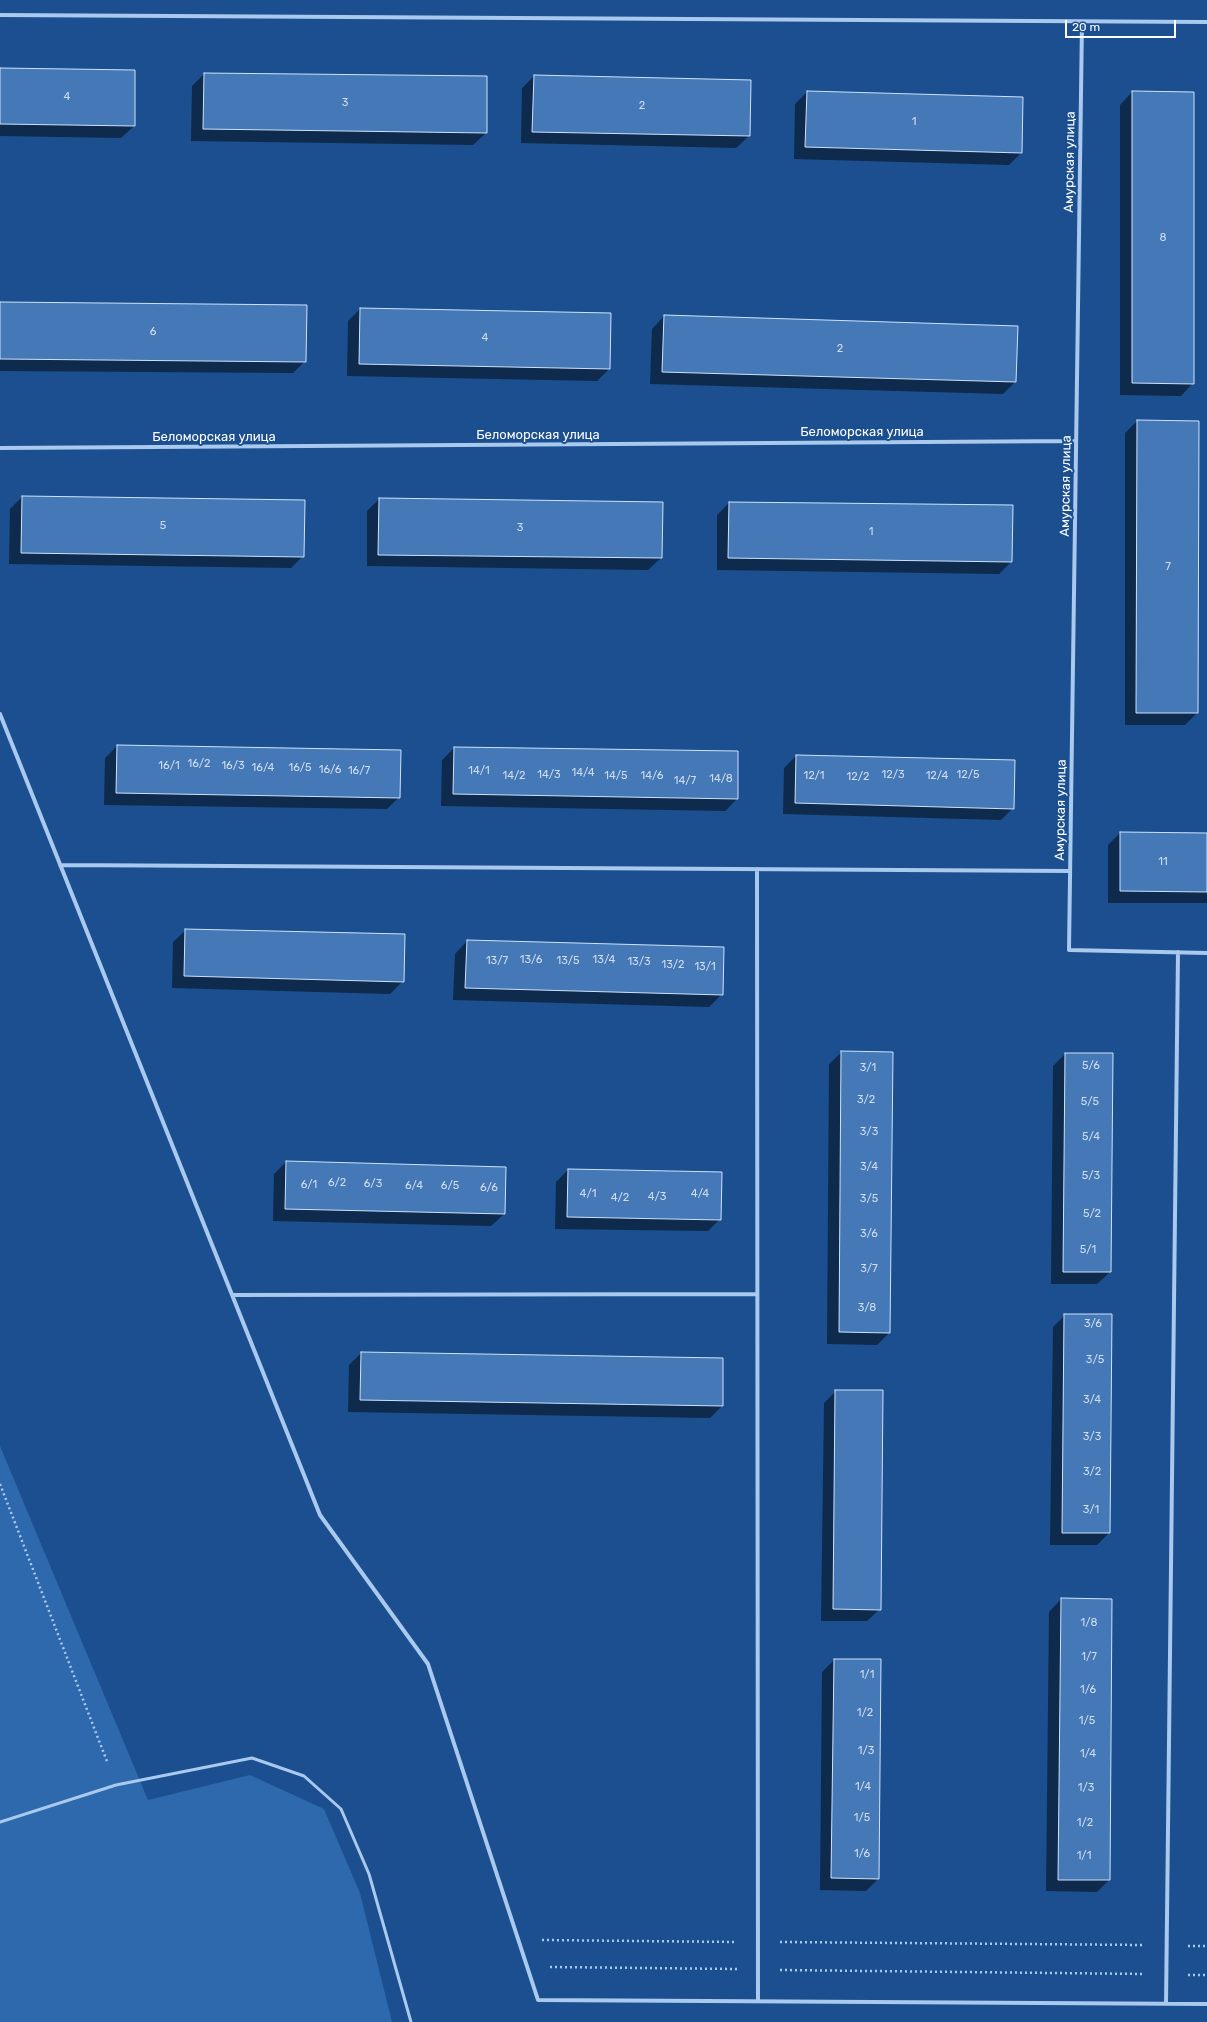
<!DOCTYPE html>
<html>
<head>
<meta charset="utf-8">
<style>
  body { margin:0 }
  #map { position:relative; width:1207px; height:2022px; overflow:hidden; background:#1b4f8f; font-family:Rubik,sans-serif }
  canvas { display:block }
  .scale { position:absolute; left:1065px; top:20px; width:111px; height:18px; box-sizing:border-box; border:2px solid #fff; border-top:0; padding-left:5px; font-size:12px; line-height:14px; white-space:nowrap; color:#fff; -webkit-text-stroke:3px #1b4f8f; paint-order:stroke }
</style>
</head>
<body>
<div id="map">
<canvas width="1207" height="2022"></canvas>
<div class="scale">20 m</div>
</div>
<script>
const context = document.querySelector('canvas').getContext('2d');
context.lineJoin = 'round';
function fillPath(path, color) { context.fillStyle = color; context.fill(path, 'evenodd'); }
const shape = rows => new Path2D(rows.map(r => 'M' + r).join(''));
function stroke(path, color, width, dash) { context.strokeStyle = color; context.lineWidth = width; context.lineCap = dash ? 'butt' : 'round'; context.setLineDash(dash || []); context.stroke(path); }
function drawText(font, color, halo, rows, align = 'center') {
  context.font = font + ' Rubik,sans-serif'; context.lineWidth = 4; context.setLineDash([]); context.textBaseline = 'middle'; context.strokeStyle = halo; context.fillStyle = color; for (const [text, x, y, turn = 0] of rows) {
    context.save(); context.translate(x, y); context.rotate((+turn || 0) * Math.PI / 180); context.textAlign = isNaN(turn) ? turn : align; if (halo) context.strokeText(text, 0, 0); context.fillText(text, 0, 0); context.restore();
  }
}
fillPath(shape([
  [0,1446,148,1800,250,1775,324,1809,360,1893,392,2022,0,2022]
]), '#2e69ad');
fillPath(shape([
  [0,69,134,126,121,138,0,136],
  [204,74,486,133,473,145,191,141,192,86],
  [534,76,749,136,736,148,521,143,522,88],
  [807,92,1022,98,1021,153,1009,165,794,159,795,104],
  [1132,92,1193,383,1181,396,1120,395,1120,105],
  [0,303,305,361,293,373,0,371],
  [360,309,609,369,597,381,347,376,348,321],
  [664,316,1015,382,1003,394,650,384,652,329],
  [1137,421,1197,713,1185,725,1125,725,1125,433],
  [22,497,304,501,303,556,291,568,9,564,10,509],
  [379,499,661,558,648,570,367,566,367,511],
  [729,503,1011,562,999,574,717,570,717,515],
  [117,746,400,751,399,797,387,809,104,805,105,758],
  [454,748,737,799,725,811,441,806,442,760],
  [796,756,1013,808,1001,820,783,814,784,768],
  [1120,833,1207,834,1207,903,1108,903,1108,845],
  [186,930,403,981,390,994,172,988,173,942],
  [467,941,723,948,722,994,709,1007,453,1000,455,954],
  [842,1052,889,1333,877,1345,827,1344,829,1064],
  [1065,1054,1110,1272,1097,1284,1051,1284,1053,1066],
  [286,1162,504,1214,491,1226,273,1221,274,1174],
  [568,1170,720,1219,708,1231,555,1229,556,1182],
  [1065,1315,1111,1315,1109,1533,1097,1545,1050,1545,1053,1327],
  [361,1353,722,1406,710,1418,348,1412,349,1365],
  [836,1391,880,1609,867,1621,821,1621,824,1403],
  [1061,1599,1109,1880,1097,1892,1046,1891,1049,1612],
  [834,1660,878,1879,866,1891,820,1890,822,1672]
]), '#0007');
const building = shape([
  [0,68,135,70,135,126,0,124,0,68],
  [204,73,487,76,487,133,203,129,204,73],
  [534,75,751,80,750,136,532,132,534,75],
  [807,91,1023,97,1022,153,805,147,807,91],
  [1132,91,1194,92,1194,384,1132,383,1132,91],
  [0,302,307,305,306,362,0,359,0,302],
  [360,308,611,313,610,369,359,364,360,308],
  [664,315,1018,326,1016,382,662,372,664,315],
  [1137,420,1199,421,1198,713,1136,713,1137,420],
  [22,496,305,500,304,557,21,553,22,496],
  [379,498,663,502,662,558,378,555,379,498],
  [729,502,1013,505,1012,562,728,558,729,502],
  [117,745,401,750,400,798,116,793,117,745],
  [454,747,738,751,738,799,453,794,454,747],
  [796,755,1015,760,1014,809,795,803,796,755],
  [1120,832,1207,833,1207,892,1120,891,1120,832],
  [185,929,405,934,404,982,184,976,185,929],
  [467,940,724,947,723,995,465,988,467,940],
  [841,1051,893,1052,890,1333,839,1332,841,1051],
  [1065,1053,1113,1053,1111,1272,1063,1272,1065,1053],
  [286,1161,506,1167,505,1214,285,1209,286,1161],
  [568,1169,722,1172,721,1220,567,1217,568,1169],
  [1064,1314,1112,1314,1110,1533,1062,1533,1064,1314],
  [361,1352,723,1358,723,1406,360,1400,361,1352],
  [835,1390,883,1390,881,1610,833,1609,835,1390],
  [1061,1598,1112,1599,1110,1880,1058,1880,1061,1598],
  [834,1659,881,1659,879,1879,831,1878,834,1659]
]);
fillPath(building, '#4478b7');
stroke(building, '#cfe3fa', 1);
stroke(shape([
  [0,1484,108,1764],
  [542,1940,737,1942],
  [780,1942,1145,1945],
  [1188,1946,1207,1946],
  [550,1967,737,1969],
  [780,1970,1145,1974],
  [1188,1975,1207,1975]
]), '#a9c9ee', 2.5, [2, 3]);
stroke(shape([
  [0,1822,116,1785,252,1758,304,1776,341,1809,369,1874,411,2022]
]), '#a9c9ee', 3);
stroke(shape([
  [0,15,1207,22],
  [1082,22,1069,950,1207,953],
  [0,448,1076,441],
  [0,714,320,1515,428,1664,538,2000,1207,2004],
  [60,865,1070,871],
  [757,869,758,2001],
  [232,1295,757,1294],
  [1166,2004,1178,952]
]), '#a9c9ee', 4);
drawText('11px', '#d0dded', null, [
  ["4",67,97],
  ["3",345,103],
  ["2",642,106],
  ["1",914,122],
  ["8",1163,238],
  ["6",153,332],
  ["4",485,338],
  ["2",840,349],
  ["5",163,526],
  ["3",520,528],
  ["1",871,532],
  ["7",1168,567],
  ["16/2",199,764],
  ["16/1",169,766],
  ["16/3",233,766],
  ["16/4",263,768],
  ["16/5",300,768],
  ["16/6",330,770],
  ["16/7",359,771],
  ["14/1",479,771],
  ["14/4",583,773],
  ["14/3",549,775],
  ["12/3",893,775],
  ["12/5",968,775],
  ["14/2",514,776],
  ["14/5",616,776],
  ["14/6",652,776],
  ["12/1",814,776],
  ["12/4",937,776],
  ["12/2",858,777],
  ["14/8",721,779],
  ["14/7",685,781],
  ["11",1163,862],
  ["13/6",531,960],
  ["13/4",604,960],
  ["13/7",497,961],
  ["13/5",568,961],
  ["13/3",639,962],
  ["13/2",673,965],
  ["13/1",705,967],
  ["5/6",1091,1066],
  ["3/1",868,1068],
  ["3/2",866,1100],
  ["5/5",1090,1102],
  ["3/3",869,1132],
  ["5/4",1091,1137],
  ["3/4",869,1167],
  ["5/3",1091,1176],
  ["6/2",337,1183],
  ["6/3",373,1184],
  ["6/1",309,1185],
  ["6/4",414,1186],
  ["6/5",450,1186],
  ["6/6",489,1188],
  ["4/1",588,1194],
  ["4/4",700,1194],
  ["4/3",657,1197],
  ["4/2",620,1198],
  ["3/5",869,1199],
  ["5/2",1092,1214],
  ["3/6",869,1234],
  ["5/1",1088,1250],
  ["3/7",869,1269],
  ["3/8",867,1308],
  ["3/6",1093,1324],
  ["3/5",1095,1360],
  ["3/4",1092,1400],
  ["3/3",1092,1437],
  ["3/2",1092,1472],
  ["3/1",1091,1510],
  ["1/8",1089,1623],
  ["1/7",1089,1657],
  ["1/1",867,1675],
  ["1/6",1088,1690],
  ["1/2",865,1713],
  ["1/5",1087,1721],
  ["1/3",866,1751],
  ["1/4",1088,1754],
  ["1/4",863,1787],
  ["1/3",1086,1788],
  ["1/5",862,1818],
  ["1/2",1085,1823],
  ["1/6",862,1854],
  ["1/1",1084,1856]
]);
drawText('13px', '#fff', '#1b4f8f', [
  ["Амурская улица",1070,162,-89],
  ["Беломорская улица",862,432],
  ["Беломорская улица",538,435],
  ["Беломорская улица",214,437],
  ["Амурская улица",1066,486,-89],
  ["Амурская улица",1061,810,-89]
]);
</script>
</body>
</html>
